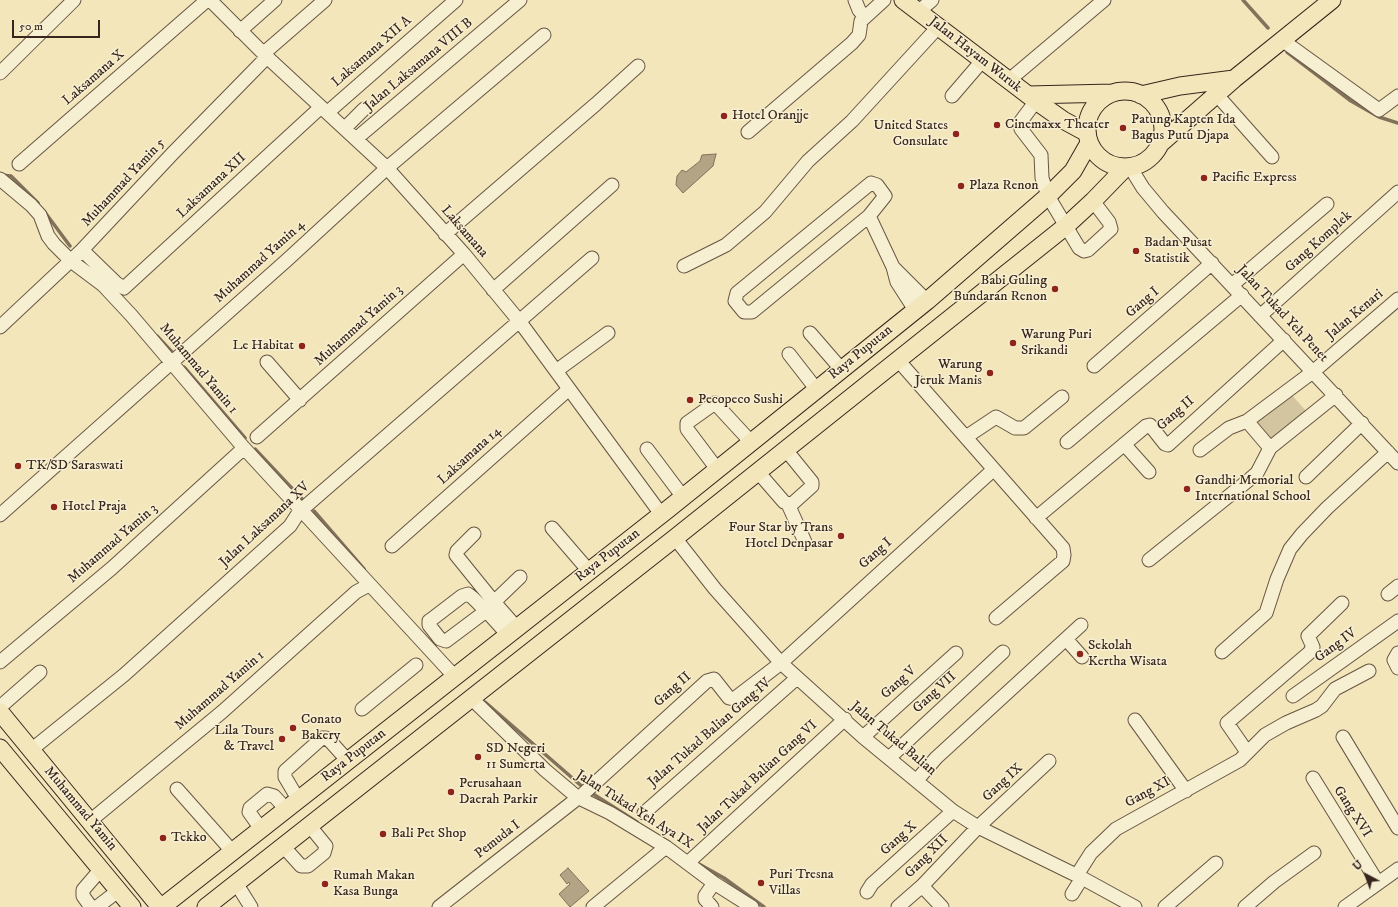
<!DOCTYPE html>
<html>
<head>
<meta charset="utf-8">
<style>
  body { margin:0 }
  #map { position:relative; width:1398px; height:907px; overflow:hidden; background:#f3e6ba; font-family:"IM FELL DW Pica",serif }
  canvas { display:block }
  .north { position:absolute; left:1346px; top:855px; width:40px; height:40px; -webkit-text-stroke:3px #f7efd2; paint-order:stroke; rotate:319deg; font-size:11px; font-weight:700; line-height:16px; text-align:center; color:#38251d }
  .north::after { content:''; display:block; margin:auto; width:14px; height:18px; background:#38251d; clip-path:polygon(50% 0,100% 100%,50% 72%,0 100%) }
  .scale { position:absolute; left:12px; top:20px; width:88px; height:18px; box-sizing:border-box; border:2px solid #38251d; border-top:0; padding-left:5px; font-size:12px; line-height:14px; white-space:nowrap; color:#38251d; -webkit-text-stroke:3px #f7efd2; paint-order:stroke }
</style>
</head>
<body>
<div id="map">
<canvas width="1398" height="907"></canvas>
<div class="north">U</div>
<div class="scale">50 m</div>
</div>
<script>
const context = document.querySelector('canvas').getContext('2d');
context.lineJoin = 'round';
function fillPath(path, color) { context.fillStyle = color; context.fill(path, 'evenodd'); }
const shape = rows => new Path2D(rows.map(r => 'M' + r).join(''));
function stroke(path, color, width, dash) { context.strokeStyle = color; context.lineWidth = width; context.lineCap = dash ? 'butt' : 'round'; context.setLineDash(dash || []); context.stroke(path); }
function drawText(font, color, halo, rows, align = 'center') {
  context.font = font + ' "IM FELL DW Pica",serif'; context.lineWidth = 3; context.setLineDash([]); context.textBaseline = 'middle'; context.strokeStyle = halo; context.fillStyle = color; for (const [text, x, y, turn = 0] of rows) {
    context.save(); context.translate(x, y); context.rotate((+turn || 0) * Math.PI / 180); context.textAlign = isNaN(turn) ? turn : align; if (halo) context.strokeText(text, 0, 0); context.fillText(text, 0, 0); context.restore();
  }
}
fillPath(shape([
  [1290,393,1307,412,1271,443,1255,423]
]), '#d3c59f');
const water = shape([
  [716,154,713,166,683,193,676,185,677,176,682,170,686,172,700,161,702,155,716,154],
  [568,868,589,891,570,907,559,894,570,884,569,882,567,884,560,875,568,868]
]);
fillPath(water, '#b3a485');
stroke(water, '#82715b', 1);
stroke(shape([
  [1243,0,1268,28],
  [1287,52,1351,101,1379,117,1398,123],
  [1,175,11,176,38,203],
  [44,211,70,246],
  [157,336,172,352],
  [184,367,245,438],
  [255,449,302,499],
  [314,511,364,569],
  [485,702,585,789],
  [590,792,637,822],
  [699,864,724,878,764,907]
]), '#82715b', 3.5);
const minor = shape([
  [210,0,267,57,387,168,464,254,520,322,661,514],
  [855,0,859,10,865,17],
  [918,12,932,0],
  [240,31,275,0],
  [1282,40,1379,110,1398,96],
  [264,53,325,0],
  [0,73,74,0],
  [1008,81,1104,0],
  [1217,95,1272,157],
  [952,96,982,61],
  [1036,101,1021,121,1021,129,1041,155,1042,178,1048,196,1079,248,1084,251,1088,250,1111,229,1109,222,1093,201],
  [328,112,456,0],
  [345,128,364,109],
  [748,132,852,43,859,35,861,21,884,0],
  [357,138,520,0],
  [19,164,207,0],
  [1130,167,1143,188,1163,212,1398,463],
  [0,179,31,205,40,215,48,236,54,244,71,261,103,285,131,315,244,448,455,677],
  [871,183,877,185,885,196,869,216,752,312,744,312,735,301,737,293,871,183],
  [869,216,893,267,897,282,915,310],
  [445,234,596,104,638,66],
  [82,250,116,283,124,288,321,107],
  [684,266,726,245,765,212,808,161,852,121,939,26],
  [893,267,927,301],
  [1232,285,1327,204],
  [493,290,612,185],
  [1260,316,1398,192],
  [0,327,82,250,173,153,267,57],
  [810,333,842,370],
  [789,354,817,390],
  [897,359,1063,548,1064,555,1063,561,996,618],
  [267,362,300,400],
  [1094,366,1212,263],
  [556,371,608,333],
  [1247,421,1270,448],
  [257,437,464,254],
  [966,437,996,417,1015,428,1024,428,1062,397],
  [1067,442,1242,295],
  [1124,444,1149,472],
  [647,449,683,497],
  [1200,450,1229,428,1247,421,1314,371,1398,299],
  [717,469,687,429,687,423,715,403,751,442],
  [758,472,784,502,792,504,812,486,812,482,786,450],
  [1306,477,1362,423],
  [788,504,805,542],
  [0,515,287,260,387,168,544,35],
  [1036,518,1146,426,1150,425,1165,444,1168,445,1284,340],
  [552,528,589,571],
  [474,534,457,551,456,555,494,602],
  [675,538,715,589,781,663,863,737,953,811,978,827,1082,878,1135,907],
  [392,546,569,389],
  [1149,560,1250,479,1257,473,1270,448,1336,395],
  [1388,594,1398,586],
  [486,611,446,641,440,639,429,625,429,621,432,619,462,596,468,594,473,598,490,615,508,635],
  [517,628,494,602,520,577],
  [1066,639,1082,657],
  [1222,652,1266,613,1277,579,1290,549,1302,534,1327,508,1388,452],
  [1398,653,1394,660,1398,668],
  [0,662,112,568,244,448],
  [1293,696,1398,621],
  [471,698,545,770,577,797,610,813,666,847,714,883,752,907],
  [0,707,40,672],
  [362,709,416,665],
  [1135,720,1186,791],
  [863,737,956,653],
  [1343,737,1398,828],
  [31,750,124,675,290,526,299,512,592,258],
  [1247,752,1227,723,1309,653,1313,647,1308,636,1342,603],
  [889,758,1003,652],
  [1313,778,1378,883],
  [917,780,936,758,1081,625],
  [177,789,232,851],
  [298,799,285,777,285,771,322,738,326,738,330,741,348,761],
  [644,813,797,678],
  [90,821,222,712,356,592,369,585],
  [261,829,249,812,250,808,267,794,274,796,286,809],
  [283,846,301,866,308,866,324,853,326,846,309,825],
  [692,859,845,719],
  [1077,875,1091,853,1116,829,1240,760,1265,735,1286,723,1316,710,1322,706,1335,689,1369,671],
  [236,883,251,907],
  [922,886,942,907],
  [867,892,872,884,953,811],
  [1072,894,1082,878],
  [91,907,83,896,83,890,101,869],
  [97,907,118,891],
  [439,907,583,794,707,681,714,679,729,698,734,699,781,663,993,470],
  [593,907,666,847],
  [712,907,705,899,705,896,714,883],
  [898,907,922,886,978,827,1049,761],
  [1165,907,1216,863],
  [1245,907,1274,882,1314,853],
  [1345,907,1398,869]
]);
const major = shape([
  [903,0,1036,101,1063,120,1087,133],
  '1087 129a38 38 0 1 1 76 0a38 38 0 1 1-76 0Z',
  [1028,95,1112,93],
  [1141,95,1180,86,1234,79],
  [1161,143,1234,79,1332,0],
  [0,712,160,907],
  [0,748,132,907],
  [162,907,667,510,927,301,1048,196,1073,171,1089,143],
  [206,907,675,538,1066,226,1093,201,1125,168]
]);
stroke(minor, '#675544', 15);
stroke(major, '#38251d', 19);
stroke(minor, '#f7efd2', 13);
stroke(major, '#f3e6ba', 17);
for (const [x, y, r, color] of [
  [724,116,4,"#8f2418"],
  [997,125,4,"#8f2418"],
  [1123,128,4,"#8f2418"],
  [956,134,4,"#8f2418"],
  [1204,178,4,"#8f2418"],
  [961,186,4,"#8f2418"],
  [1136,251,4,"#8f2418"],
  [1055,289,4,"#8f2418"],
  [1013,343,4,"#8f2418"],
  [302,346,4,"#8f2418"],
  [990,373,4,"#8f2418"],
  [690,400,4,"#8f2418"],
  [18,466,4,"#8f2418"],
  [1187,489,4,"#8f2418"],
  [54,507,4,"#8f2418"],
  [841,536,4,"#8f2418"],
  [1080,654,4,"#8f2418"],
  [293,728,4,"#8f2418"],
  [282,739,4,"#8f2418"],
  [478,757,4,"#8f2418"],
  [451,792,4,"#8f2418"],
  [383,834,4,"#8f2418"],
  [163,838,4,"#8f2418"],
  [761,883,4,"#8f2418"],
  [325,884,4,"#8f2418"]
]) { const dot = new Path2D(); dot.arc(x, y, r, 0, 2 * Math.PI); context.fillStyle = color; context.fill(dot); stroke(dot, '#f7efd2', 1.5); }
drawText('14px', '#38251d', '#f7efd2', [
  ["Laksamana XII A",372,52,-41],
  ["Jalan Hayam Wuruk",975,55,38],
  ["Jalan Laksamana VIII B",419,65,-40],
  ["Laksamana X",94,78,-41],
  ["Muhammad Yamin 5",124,183,-47],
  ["Laksamana XII",212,186,-43],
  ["Laksamana",464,232,49],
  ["Gang Komplek",1319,242,-42],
  ["Muhammad Yamin 4",260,262,-42],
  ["Gang I",1143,303,-41],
  ["Jalan Tukad Yeh Penet",1282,314,47],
  ["Jalan Kenari",1355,315,-40],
  ["Muhammad Yamin 3",359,326,-42],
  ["Raya Puputan",861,353,-39],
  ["Muhammad Yamin 1",198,369,50],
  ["Gang II",1176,414,-41],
  ["Laksamana 14",470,456,-42],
  ["Jalan Laksamana XV",265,525,-43],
  ["Muhammad Yamin 3",113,544,-41],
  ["Gang I",876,554,-42],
  ["Raya Puputan",608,556,-38],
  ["Gang IV",1336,646,-36],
  ["Gang V",899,683,-42],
  ["Gang II",673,690,-42],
  ["Muhammad Yamin 1",220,691,-41],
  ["Gang VII",935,693,-43],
  ["Jalan Tukad Balian Gang IV",710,733,-41],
  ["Jalan Tukad Balian",893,739,40],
  ["Raya Puputan",354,756,-38],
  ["Jalan Tukad Balian Gang VI",758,777,-43],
  ["Gang IX",1003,783,-43],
  ["Gang XI",1148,793,-29],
  ["Muhammad Yamin",80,809,50],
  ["Jalan Tukad Yeh Aya IX",634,810,32],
  ["Gang XVI",1352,812,57],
  ["Gang X",899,839,-42],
  ["Pemuda I",498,840,-38],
  ["Gang XII",927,857,-45]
]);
drawText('14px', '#38251d', '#f7efd2', [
  ["Hotel Oranjje",732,116],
  ["Patung Kapten Ida",1131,120],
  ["Bagus Putu Djapa",1131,136],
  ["Cinemaxx Theater",1005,125],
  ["United States",948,126,"right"],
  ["Consulate",948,142,"right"],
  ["Pacific Express",1212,178],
  ["Plaza Renon",969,186],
  ["Badan Pusat",1144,243],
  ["Statistik",1144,259],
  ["Babi Guling",1047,281,"right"],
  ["Bundaran Renon",1047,297,"right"],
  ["Warung Puri",1021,335],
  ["Srikandi",1021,351],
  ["Le Habitat",294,346,"right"],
  ["Warung",982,365,"right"],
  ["Jeruk Manis",982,381,"right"],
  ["Pecopeco Sushi",698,400],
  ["TK/SD Saraswati",26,466],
  ["Gandhi Memorial",1195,481],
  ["International School",1195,497],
  ["Hotel Praja",62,507],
  ["Four Star by Trans",833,528,"right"],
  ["Hotel Denpasar",833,544,"right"],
  ["Sekolah",1088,646],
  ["Kertha Wisata",1088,662],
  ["Conato",301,720],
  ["Bakery",301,736],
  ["Lila Tours",274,731,"right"],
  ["& Travel",274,747,"right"],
  ["SD Negeri",486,749],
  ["11 Sumerta",486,765],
  ["Perusahaan",459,784],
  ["Daerah Parkir",459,800],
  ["Bali Pet Shop",391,834],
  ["Tekko",171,838],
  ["Puri Tresna",769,875],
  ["Villas",769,891],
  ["Rumah Makan",333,876],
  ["Kasa Bunga",333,892]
], 'left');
</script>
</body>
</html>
